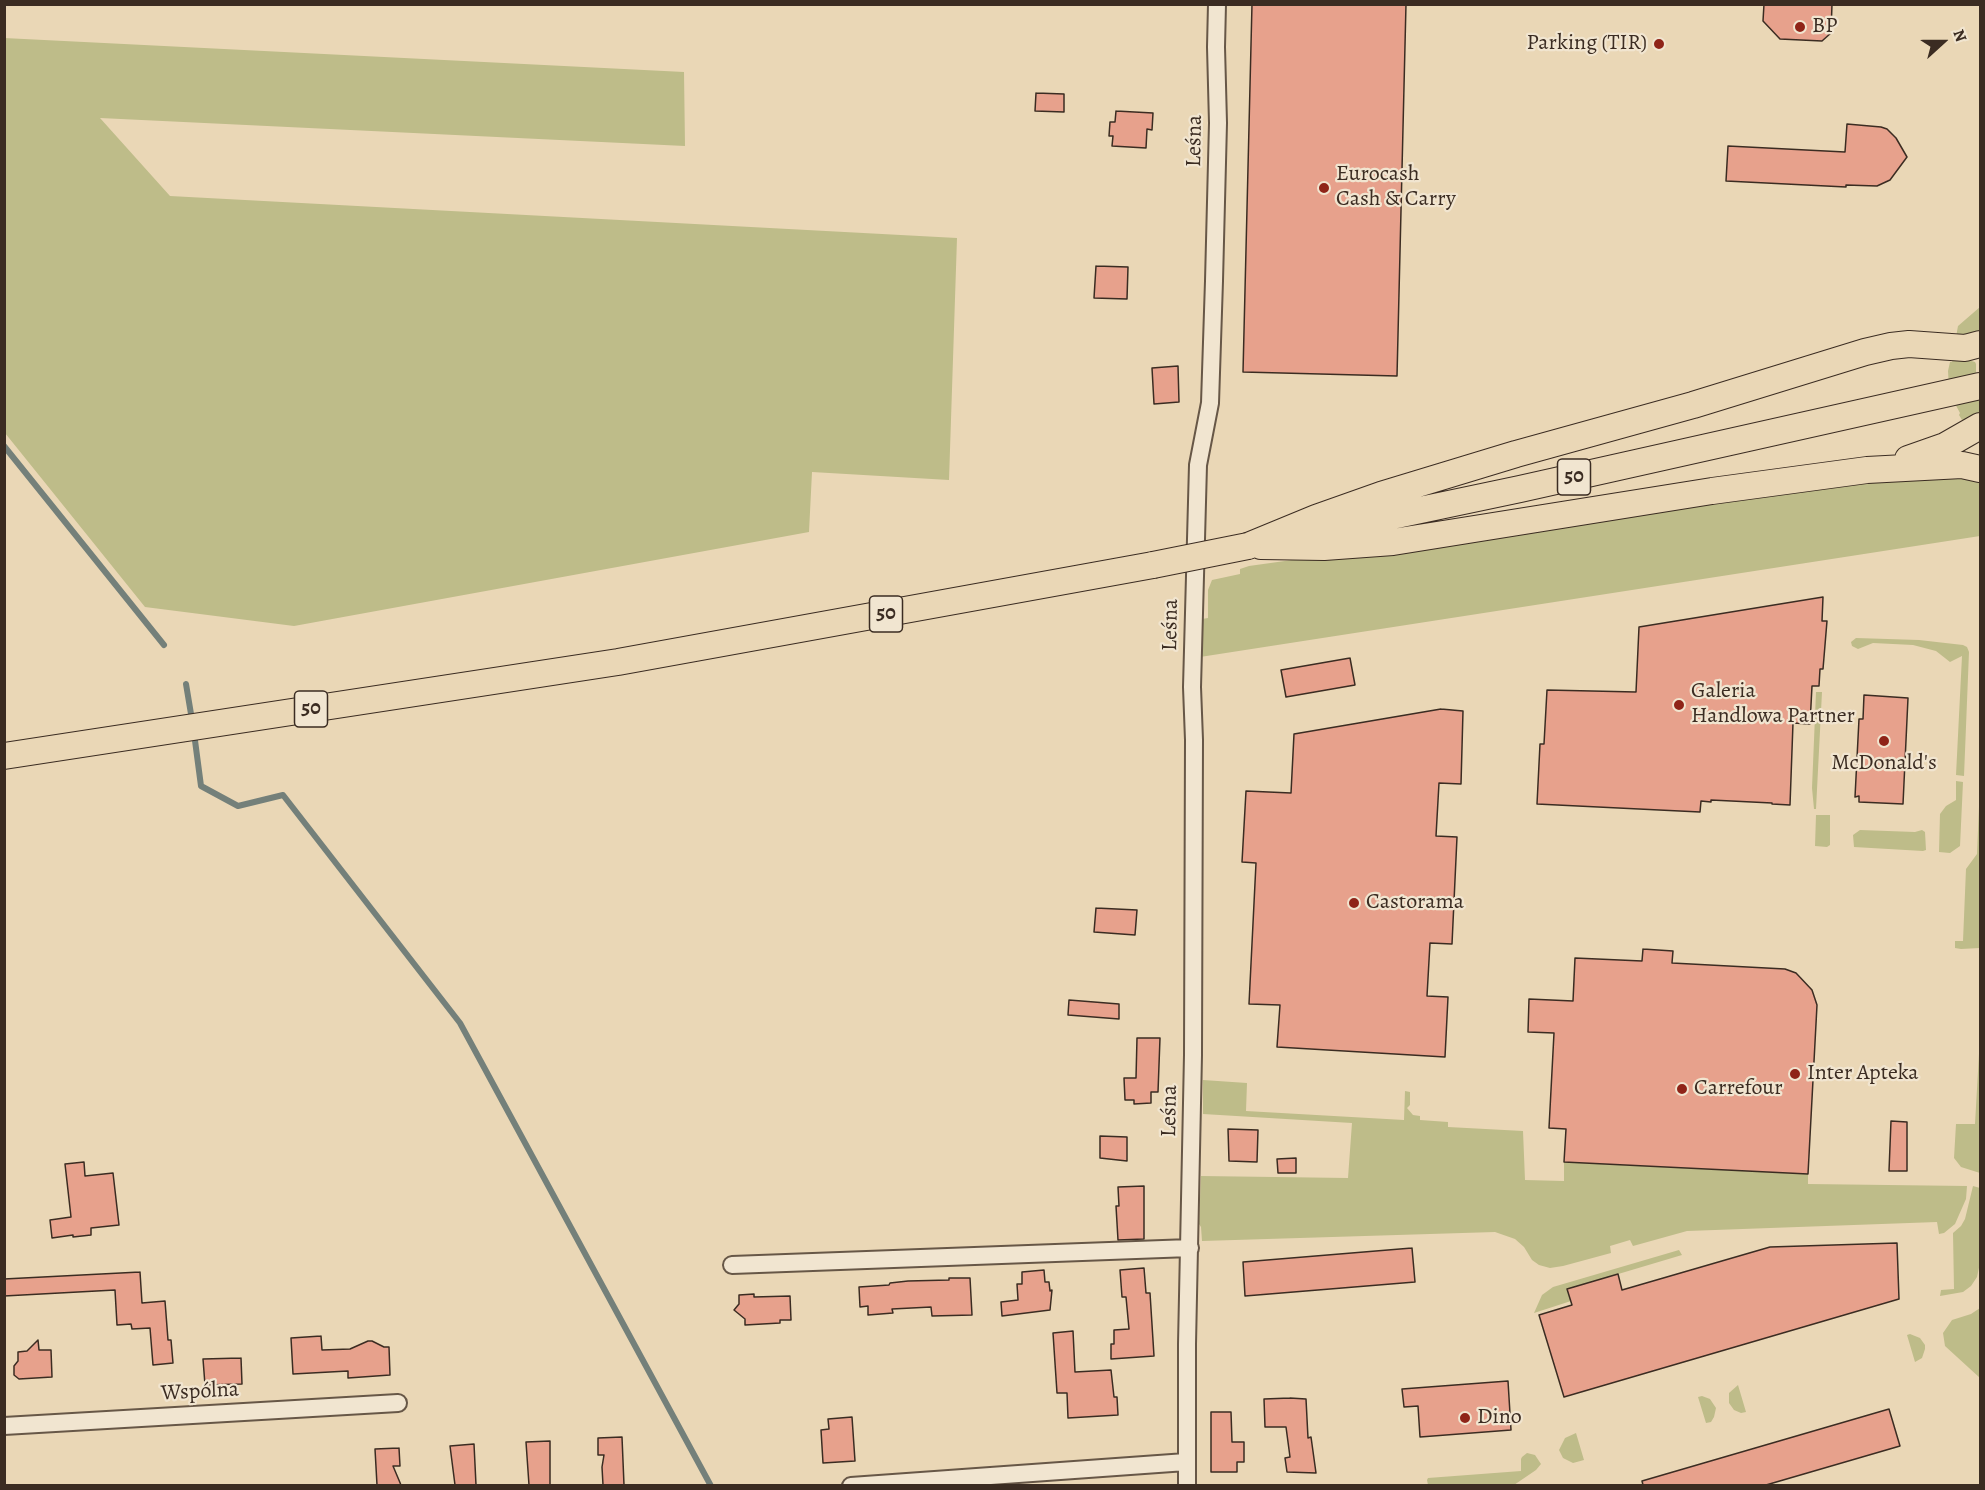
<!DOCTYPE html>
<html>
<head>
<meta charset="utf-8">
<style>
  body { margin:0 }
  #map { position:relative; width:1985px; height:1490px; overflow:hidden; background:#ead7b6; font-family:Alegreya,serif }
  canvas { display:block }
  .frame { position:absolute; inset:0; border:6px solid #3b2c22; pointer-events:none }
  .north { position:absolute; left:1913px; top:12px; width:60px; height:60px; -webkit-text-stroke:4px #f1e5d0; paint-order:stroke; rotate:69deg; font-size:16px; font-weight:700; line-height:24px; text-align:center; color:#3b2c22 }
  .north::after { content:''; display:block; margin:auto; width:21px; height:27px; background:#3b2c22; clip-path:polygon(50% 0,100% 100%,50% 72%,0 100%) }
</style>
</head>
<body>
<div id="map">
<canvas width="1985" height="1490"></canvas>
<div class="frame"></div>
<div class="north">N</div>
</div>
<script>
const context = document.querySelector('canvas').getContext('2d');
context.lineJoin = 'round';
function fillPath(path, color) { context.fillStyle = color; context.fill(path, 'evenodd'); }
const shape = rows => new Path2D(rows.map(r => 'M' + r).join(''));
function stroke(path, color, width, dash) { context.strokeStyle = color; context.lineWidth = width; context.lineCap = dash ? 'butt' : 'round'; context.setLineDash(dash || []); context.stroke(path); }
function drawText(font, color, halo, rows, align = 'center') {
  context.font = font + ' Alegreya,serif'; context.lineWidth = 4.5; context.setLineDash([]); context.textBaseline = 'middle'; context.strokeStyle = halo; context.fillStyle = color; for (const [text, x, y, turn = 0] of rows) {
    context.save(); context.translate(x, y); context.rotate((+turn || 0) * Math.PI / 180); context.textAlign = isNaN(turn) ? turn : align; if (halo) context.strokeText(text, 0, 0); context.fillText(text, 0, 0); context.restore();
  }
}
fillPath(shape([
  [4,38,684,72,685,146,100,118,170,196,957,238,949,480,812,472,809,532,294,626,145,607,5,433],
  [1980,307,1980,331,1956,337,1958,326],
  [1954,356,1975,362,1976,364,1976,381,1980,397,1980,413,1967,421,1965,419,1962,420,1959,415,1960,413,1952,398,1949,387,1948,371,1950,362,1952,362],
  [1949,471,1980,479,1980,536,1200,657,1202,619,1208,618,1208,590,1212,580,1240,574,1240,569,1249,566,1657,509],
  [1856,638,1919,640,1963,645,1967,647,1969,652,1964,776,1956,775,1962,656,1950,662,1936,651,1913,645,1873,643,1858,649,1852,646,1851,642],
  [1816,692,1822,692,1816,809,1814,809,1812,788],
  [1956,781,1963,782,1960,846,1950,853,1939,852,1940,814,1946,806,1956,800],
  [1980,783,1980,948,1961,949,1955,948,1955,941,1963,941,1966,869,1977,854],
  [1816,815,1830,815,1830,845,1827,847,1815,846],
  [1860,830,1915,832,1922,830,1925,832,1926,850,1923,851,1854,847,1853,835],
  [1980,1036,1980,1173,1961,1167,1954,1158,1956,1124,1975,1124],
  [1203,1080,1247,1083,1246,1111,1404,1120,1405,1091,1410,1092,1410,1105,1407,1108,1413,1115,1420,1116,1420,1120,1448,1122,1448,1127,1523,1131,1525,1180,1564,1181,1564,1162,1808,1174,1808,1184,1967,1186,1966,1199,1955,1224,1944,1233,1939,1234,1937,1222,1687,1231,1633,1246,1630,1240,1610,1246,1611,1253,1563,1266,1550,1268,1539,1265,1532,1260,1524,1247,1515,1239,1495,1232,1202,1241,1201,1227,1199,1224,1201,1176,1348,1178,1352,1123,1203,1114],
  [1973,1186,1980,1188,1980,1263,1977,1277,1971,1286,1963,1292,1940,1296,1941,1290,1954,1289,1953,1233,1961,1226,1965,1219],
  [1679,1250,1682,1255,1568,1289,1571,1301,1534,1313,1542,1295,1553,1287],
  [1980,1308,1980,1378,1945,1346,1943,1333,1952,1320,1971,1314],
  [1910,1334,1920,1338,1925,1345,1925,1349,1922,1358,1915,1362,1907,1335],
  [1738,1385,1746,1412,1741,1413,1734,1410,1729,1403,1729,1393],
  [1702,1396,1710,1399,1716,1408,1714,1417,1711,1422,1706,1423,1698,1397],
  [1576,1433,1584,1460,1573,1463,1563,1458,1559,1450,1565,1438],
  [1527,1453,1535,1455,1541,1464,1536,1470,1514,1485,1428,1485,1427,1480,1428,1478,1521,1471,1521,1459,1522,1457]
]), '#bebc89');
stroke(shape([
  [4,446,164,645],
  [186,684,192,720],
  [194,733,201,786,238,806,283,795,460,1023,711,1486]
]), '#74807a', 6);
const building = shape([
  [1252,4,1406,4,1397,376,1243,372,1252,4],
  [1764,4,1832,4,1831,33,1822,41,1780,39,1763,21,1764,4],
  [1036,93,1064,94,1064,112,1035,111,1036,93],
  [1116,111,1153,113,1152,130,1147,129,1146,148,1112,146,1113,136,1109,136,1110,122,1115,122,1116,111],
  [1847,124,1881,127,1887,129,1896,138,1907,157,1890,180,1877,186,1846,185,1846,187,1726,181,1728,146,1845,152,1847,124],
  [1096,266,1128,267,1127,299,1094,298,1096,266],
  [1178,366,1179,402,1154,404,1152,368,1178,366],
  [1823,597,1822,621,1827,621,1823,669,1820,669,1819,686,1812,686,1810,724,1793,723,1790,805,1772,804,1772,803,1711,800,1711,802,1701,801,1700,812,1537,804,1540,744,1544,744,1547,690,1636,692,1639,627,1823,597],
  [1350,658,1355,685,1286,697,1281,670,1350,658],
  [1864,695,1908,698,1903,804,1859,802,1859,796,1855,797,1859,719,1863,719,1864,695],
  [1441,709,1463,711,1461,784,1439,783,1436,836,1457,837,1452,944,1430,943,1427,996,1448,997,1445,1057,1277,1047,1280,1005,1249,1004,1256,863,1242,862,1246,791,1291,793,1294,734,1441,709],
  [1096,908,1137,910,1135,935,1094,932,1096,908],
  [1643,949,1673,951,1672,963,1785,969,1796,973,1812,990,1817,1005,1808,1174,1564,1162,1566,1129,1549,1128,1554,1033,1528,1032,1529,999,1573,1001,1575,958,1642,961,1643,949],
  [1069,1000,1119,1004,1119,1019,1068,1015,1069,1000],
  [1137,1038,1160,1038,1158,1092,1151,1092,1151,1103,1134,1104,1134,1100,1125,1100,1124,1078,1136,1078,1137,1038],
  [1891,1121,1907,1122,1907,1171,1889,1171,1891,1121],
  [1228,1129,1258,1130,1257,1162,1229,1161,1228,1129],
  [1100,1136,1127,1137,1127,1161,1100,1158,1100,1136],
  [1296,1158,1296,1173,1278,1173,1277,1159,1296,1158],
  [84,1162,85,1176,113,1173,119,1225,91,1228,91,1235,73,1237,73,1235,52,1238,50,1220,71,1217,65,1164,84,1162],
  [1144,1186,1144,1239,1118,1240,1116,1206,1119,1206,1118,1187,1144,1186],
  [1897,1243,1899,1299,1564,1397,1539,1315,1572,1305,1567,1289,1618,1274,1622,1290,1770,1247,1897,1243],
  [1412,1248,1415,1282,1245,1296,1243,1262,1412,1248],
  [1144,1268,1146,1293,1150,1293,1154,1356,1111,1359,1111,1344,1114,1344,1114,1330,1129,1329,1126,1297,1122,1297,1120,1270,1144,1268],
  [1044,1270,1045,1282,1049,1282,1050,1291,1052,1290,1050,1310,1002,1316,1001,1302,1018,1300,1017,1284,1022,1284,1022,1272,1044,1270],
  [140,1272,142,1303,165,1301,168,1340,171,1340,173,1363,153,1365,150,1328,132,1329,131,1324,117,1325,115,1290,4,1296,4,1279,140,1272],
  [949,1278,970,1278,972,1315,932,1316,931,1307,892,1309,893,1313,868,1315,868,1306,860,1307,859,1287,889,1285,890,1283,908,1281,949,1280,949,1278],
  [754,1294,754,1297,790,1296,791,1320,780,1320,780,1323,745,1325,745,1319,734,1310,739,1304,739,1295,754,1294],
  [1073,1331,1075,1372,1111,1370,1114,1397,1117,1397,1118,1415,1068,1418,1067,1393,1057,1393,1053,1333,1073,1331],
  [321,1336,322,1350,350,1349,368,1341,372,1341,384,1347,389,1347,390,1375,348,1378,348,1371,293,1374,291,1338,321,1336],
  [38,1340,39,1350,51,1350,52,1377,19,1379,14,1375,14,1366,18,1361,18,1352,27,1351,38,1340],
  [241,1358,242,1384,205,1385,203,1359,241,1358],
  [1508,1381,1511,1430,1420,1437,1418,1406,1404,1407,1402,1389,1508,1381],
  [1290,1398,1306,1399,1308,1438,1311,1437,1316,1473,1287,1472,1285,1458,1290,1457,1286,1427,1265,1427,1264,1399,1290,1398],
  [1889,1409,1900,1446,1766,1485,1643,1485,1642,1481,1889,1409],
  [1211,1412,1231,1412,1232,1442,1244,1442,1244,1462,1237,1462,1237,1472,1211,1472,1211,1412],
  [852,1417,855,1461,823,1463,821,1430,829,1429,828,1419,852,1417],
  [622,1437,624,1485,603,1485,602,1467,604,1455,598,1455,598,1438,622,1437],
  [550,1441,550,1485,529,1485,526,1442,550,1441],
  [474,1444,476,1485,455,1485,450,1446,474,1444],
  [399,1448,400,1466,393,1466,401,1485,377,1485,375,1449,399,1448]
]);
fillPath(building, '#e7a18c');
stroke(building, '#3b2c22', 1.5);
const street = shape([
  [732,1265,1190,1248],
  [4,1426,398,1403],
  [851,1486,1186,1462],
  [1187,1486,1187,1344,1193,1055,1194,740,1192,687,1198,465,1210,403,1214,281,1218,123,1216,47,1217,4]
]);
const primary = shape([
  [1908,459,1945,446,1980,426],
  [1316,532,1520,489,1980,386],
  [1248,546,1316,518,1381,495,1516,454,1693,405,1865,352,1891,346,1909,344,1965,348,1980,344],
  [1261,546,1324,547,1393,542,1712,491,1867,470,1962,465,1980,469],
  [4,756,618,662,1153,565]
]);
stroke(street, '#675747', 20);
stroke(primary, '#3b2c22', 28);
stroke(street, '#f1e5d0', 16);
stroke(primary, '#ead7b6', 26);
const primaryBridge = shape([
  [1153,565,1248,546]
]);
stroke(primaryBridge, '#3b2c22', 28, []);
stroke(primaryBridge, '#ead7b6', 26);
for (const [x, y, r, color] of [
  [1800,27,6,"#8f2418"],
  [1659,44,6,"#8f2418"],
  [1324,188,6,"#8f2418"],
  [1679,705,6,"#8f2418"],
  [1884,741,6,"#8f2418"],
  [1354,903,6,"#8f2418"],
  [1795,1074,6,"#8f2418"],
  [1682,1089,6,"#8f2418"],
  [1465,1418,6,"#8f2418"]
]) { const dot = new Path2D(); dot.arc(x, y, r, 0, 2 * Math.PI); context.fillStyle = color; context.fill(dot); stroke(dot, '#f1e5d0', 2); }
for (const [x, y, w] of [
  [1574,477,33],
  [886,614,33],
  [311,709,33]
]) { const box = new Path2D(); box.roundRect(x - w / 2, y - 18, w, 36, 4.5); context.fillStyle = '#f1e5d0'; context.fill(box); stroke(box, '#3b2c22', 1.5); }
drawText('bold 21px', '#3b2c22', null, [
  ["50",1574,477],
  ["50",886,614],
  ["50",311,709]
]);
drawText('22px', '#3b2c22', '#f1e5d0', [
  ["BP",1812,27],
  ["Parking (TIR)",1647,44,"right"],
  ["Eurocash",1336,175],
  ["Cash & Carry",1336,200],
  ["Galeria",1691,692],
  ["Handlowa Partner",1691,717],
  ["McDonald's",1884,764,"center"],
  ["Castorama",1366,903],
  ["Inter Apteka",1807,1074],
  ["Carrefour",1694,1089],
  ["Dino",1477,1418]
], 'left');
drawText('22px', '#3b2c22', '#f1e5d0', [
  ["Leśna",1195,141,-89],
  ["Leśna",1171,625,-89],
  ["Leśna",1170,1111,-89],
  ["Wspólna",200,1392,-3]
]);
</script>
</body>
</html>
